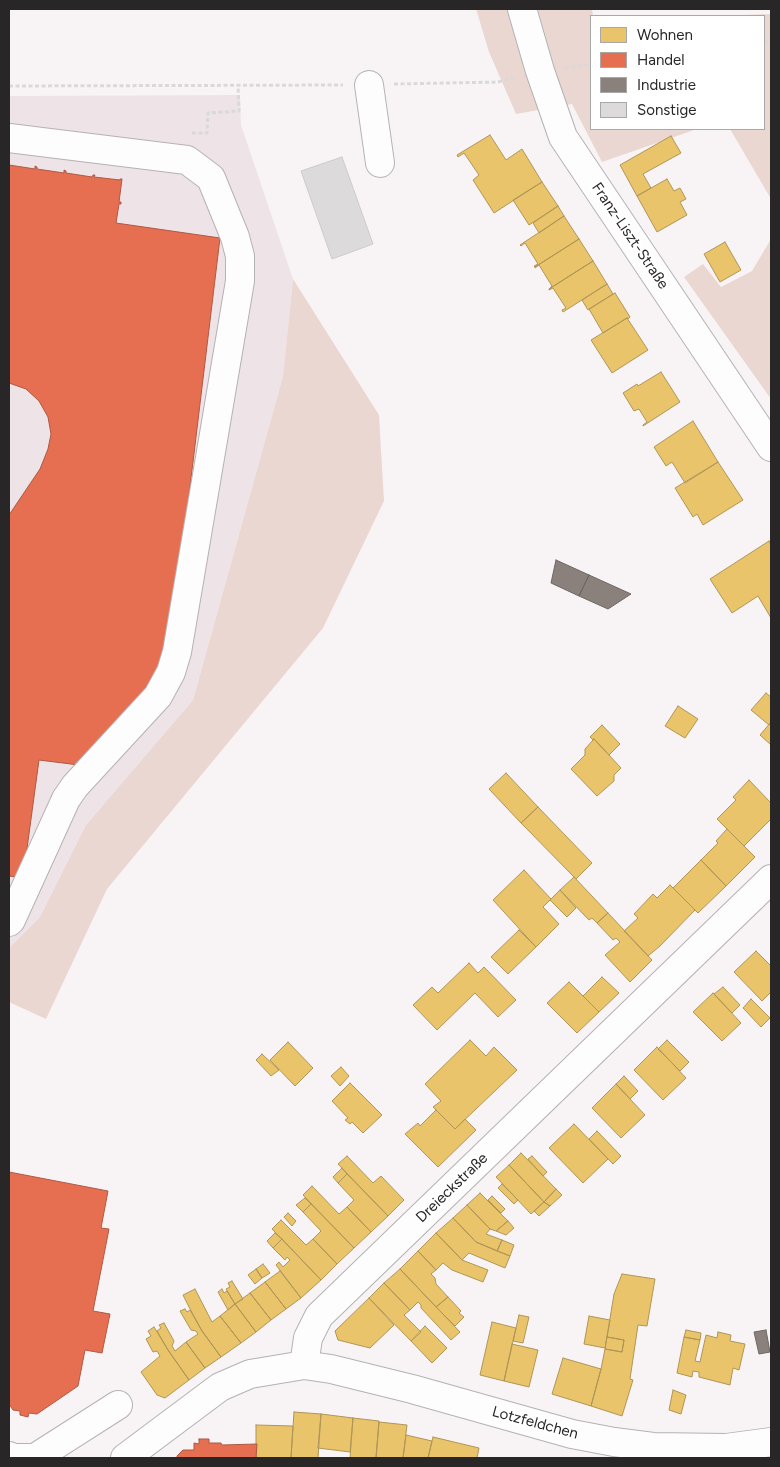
<!DOCTYPE html>
<html>
<head>
<meta charset="utf-8">
<style>
  body { margin:0 }
  #map { position:relative; width:780px; height:1467px; overflow:hidden; background:#f8f4f6; font-family:Figtree,sans-serif }
  canvas { display:block }
  .frame { position:absolute; inset:0; border:10px solid #292627; pointer-events:none }
  .legend { position:absolute; left:590px; top:15px; width:175px; height:115px; box-sizing:border-box; background:#fff; border:1px solid #a9a8a9; margin:0; padding:6px 9px; list-style:none; font-size:15px; color:#292627 }
  .legend li { display:flex; align-items:center; gap:10px; height:25px }
  .legend b { width:25px; border:1px solid #a9a8a9 }
</style>
</head>
<body>
<div id="map">
<canvas width="780" height="1467"></canvas>
<div class="frame"></div>
<ul class="legend">
<li><b style="height:14px;background:#e9c46a"></b>Wohnen</li>
<li><b style="height:14px;background:#e76f51"></b>Handel</li>
<li><b style="height:14px;background:#8a817c"></b>Industrie</li>
<li><b style="height:14px;background:#dddadb"></b>Sonstige</li>
</ul>
</div>
<script>
const context = document.querySelector('canvas').getContext('2d');
context.lineJoin = 'round';
function fillPath(path, color) { context.fillStyle = color; context.fill(path, 'evenodd'); }
const shape = rows => new Path2D(rows.map(r => 'M' + r).join(''));
function stroke(path, color, width, dash) { context.strokeStyle = color; context.lineWidth = width; context.lineCap = dash ? 'butt' : 'round'; context.setLineDash(dash || []); context.stroke(path); }
function drawText(font, color, halo, rows, align = 'center') {
  context.font = font + ' Figtree,sans-serif'; context.lineWidth = 5; context.setLineDash([]); context.textBaseline = 'middle'; context.strokeStyle = halo; context.fillStyle = color; for (const [text, x, y, turn = 0] of rows) {
    context.save(); context.translate(x, y); context.rotate((+turn || 0) * Math.PI / 180); context.textAlign = isNaN(turn) ? turn : align; if (halo) context.strokeText(text, 0, 0); context.fillText(text, 0, 0); context.restore();
  }
}
fillPath(shape([
  [240,95,241,125,293,279,283,376,193,700,86,825,40,917,9,948,9,96]
]), '#eee3e7');
fillPath(shape([
  [476,9,592,9,593,16,591,16,591,129,697,129,602,162,572,104,516,114,489,52],
  [771,14,771,199,730,129,764,129,764,16,712,16],
  [771,239,771,399,684,277,703,264,721,287,752,271],
  [293,279,379,415,384,501,323,628,107,889,46,1019,9,1002,9,948,40,917,86,825,193,700,283,376]
]), '#ead7d1');
const homes = shape([
  [490,135,506,160,522,149,542,182,494,213,473,180,479,175,464,153,458,157,457,155,490,135],
  [671,136,681,153,643,174,651,188,637,196,620,165,671,136],
  [667,179,674,191,680,188,686,199,680,202,687,215,657,232,637,196,667,179],
  [542,182,558,206,529,225,513,200,542,182],
  [558,206,564,216,539,233,533,223,558,206],
  [564,216,579,239,535,267,534,266,538,264,525,243,521,246,520,245,564,216],
  [579,239,593,261,549,289,552,286,539,265,535,268,535,267,579,239],
  [725,242,741,270,720,282,704,254,725,242],
  [593,261,607,284,563,312,562,310,566,308,553,288,549,290,549,289,593,261],
  [607,284,613,294,588,310,582,300,607,284],
  [615,293,630,317,628,319,627,318,603,333,589,309,615,293],
  [627,318,648,350,612,373,591,340,627,318],
  [661,372,680,402,643,426,643,425,647,422,639,409,634,411,623,393,637,384,638,386,661,372],
  [693,421,718,462,685,483,672,462,666,466,654,447,693,421],
  [718,462,743,500,703,525,697,514,693,517,675,488,718,462],
  [769,541,771,545,771,618,758,596,732,613,710,579,769,541],
  [766,693,771,697,771,722,769,725,751,710,766,693],
  [678,706,698,719,685,738,665,726,678,706],
  [771,722,771,745,760,735,771,722],
  [602,725,620,744,609,755,594,739,593,740,590,737,602,725],
  [594,739,621,768,614,775,614,781,597,796,571,769,585,755,585,749,594,739],
  [506,773,538,807,521,823,489,789,506,773],
  [749,780,771,803,771,819,744,846,717,819,736,800,733,797,749,780],
  [538,807,592,863,576,879,521,823,538,807],
  [727,829,755,857,726,886,701,860,718,843,716,841,727,829],
  [701,860,726,886,698,913,673,888,701,860],
  [524,870,551,899,543,907,559,924,536,947,493,900,524,870],
  [574,877,608,913,597,923,592,918,589,920,560,890,574,877],
  [670,885,695,910,660,946,648,956,624,931,638,918,634,914,653,894,657,898,670,885],
  [560,890,576,908,567,917,550,900,560,890],
  [608,913,652,960,630,982,605,955,620,942,616,938,613,940,597,923,608,913],
  [519,930,536,947,508,974,491,957,519,930],
  [756,951,771,966,771,992,762,1001,734,972,756,951],
  [469,963,478,973,484,967,516,1000,498,1017,475,993,437,1030,413,1005,432,987,438,993,469,963],
  [602,977,619,993,599,1012,583,996,602,977],
  [569,982,599,1012,577,1033,547,1003,569,982],
  [723,987,740,1005,732,1013,714,994,723,987],
  [713,993,741,1023,722,1041,693,1012,713,993],
  [751,999,770,1018,761,1027,743,1008,751,999],
  [470,1040,486,1056,494,1047,517,1070,455,1129,433,1107,441,1101,425,1084,470,1040],
  [667,1040,689,1062,680,1071,658,1049,667,1040],
  [288,1042,313,1068,295,1086,270,1060,288,1042],
  [657,1047,686,1078,663,1100,634,1070,657,1047],
  [262,1054,279,1070,271,1076,256,1060,262,1054],
  [341,1067,349,1076,340,1086,331,1076,341,1067],
  [624,1076,638,1091,630,1099,616,1084,624,1076],
  [350,1083,382,1115,363,1133,352,1122,350,1124,345,1120,348,1118,332,1101,350,1083],
  [616,1084,645,1115,621,1138,592,1108,616,1084],
  [436,1110,455,1129,465,1119,476,1130,438,1167,405,1134,418,1123,420,1126,436,1110],
  [574,1124,608,1159,583,1183,549,1148,574,1124],
  [597,1131,621,1156,613,1164,589,1139,597,1131],
  [521,1153,556,1189,544,1202,509,1165,521,1153],
  [347,1156,373,1183,381,1176,404,1200,388,1216,338,1164,347,1156],
  [532,1156,547,1172,543,1176,528,1159,532,1156],
  [509,1165,544,1202,531,1214,496,1177,509,1165],
  [342,1168,347,1174,338,1183,333,1177,342,1168],
  [347,1174,388,1216,371,1232,347,1207,354,1200,338,1183,347,1174],
  [502,1184,518,1200,514,1204,498,1188,502,1184],
  [312,1186,339,1214,347,1207,371,1232,354,1248,303,1195,312,1186],
  [556,1189,562,1195,550,1206,544,1202,556,1189],
  [480,1193,508,1221,496,1231,490,1229,467,1205,480,1193],
  [492,1196,505,1209,501,1213,488,1200,492,1196],
  [305,1198,311,1204,303,1212,296,1205,305,1198],
  [544,1202,550,1206,539,1216,534,1211,544,1202],
  [311,1204,354,1248,337,1264,313,1239,321,1231,303,1212,311,1204],
  [467,1205,490,1229,486,1234,502,1240,497,1251,476,1242,453,1218,467,1205],
  [288,1213,296,1221,292,1226,284,1217,288,1213],
  [453,1218,476,1242,510,1256,505,1268,469,1253,462,1260,436,1233,453,1218],
  [281,1220,306,1245,313,1239,337,1264,321,1280,272,1229,281,1220],
  [508,1221,514,1228,506,1235,496,1231,508,1221],
  [275,1233,282,1239,273,1248,267,1241,275,1233],
  [436,1233,462,1260,488,1270,483,1282,452,1270,443,1263,436,1270,418,1251,436,1233],
  [282,1239,321,1280,301,1298,276,1265,279,1262,283,1267,290,1260,287,1257,285,1260,273,1248,282,1239],
  [502,1240,514,1245,510,1256,497,1251,502,1240],
  [418,1251,436,1270,431,1274,435,1278,436,1284,448,1297,436,1307,400,1269,418,1251],
  [263,1264,270,1273,262,1278,256,1269,263,1264],
  [256,1269,262,1278,255,1284,248,1275,256,1269],
  [400,1269,460,1332,451,1340,421,1308,421,1305,418,1302,410,1310,384,1283,400,1269],
  [280,1271,301,1298,286,1309,265,1282,280,1271],
  [622,1274,655,1279,647,1326,638,1325,630,1379,633,1380,622,1416,591,1406,601,1369,605,1349,622,1352,624,1340,607,1337,614,1294,622,1274],
  [232,1281,243,1299,235,1304,226,1289,230,1287,228,1283,232,1281],
  [265,1282,286,1309,271,1320,250,1293,265,1282],
  [384,1283,410,1310,404,1315,421,1332,411,1341,369,1298,384,1283],
  [195,1289,212,1322,220,1316,241,1343,221,1357,202,1331,189,1307,183,1295,195,1289],
  [222,1289,224,1293,227,1291,235,1304,228,1310,218,1292,222,1289],
  [250,1293,271,1320,256,1332,235,1304,250,1293],
  [448,1297,461,1311,459,1313,464,1317,455,1326,436,1307,448,1297],
  [369,1298,394,1325,370,1348,338,1340,335,1331,369,1298],
  [235,1304,256,1332,241,1343,220,1316,235,1304],
  [185,1309,187,1312,190,1310,202,1331,221,1357,205,1368,186,1342,198,1334,196,1331,191,1330,180,1311,185,1309],
  [519,1315,529,1317,523,1343,513,1341,519,1315],
  [589,1316,610,1320,605,1348,584,1344,589,1316],
  [492,1322,516,1328,504,1381,480,1375,492,1322],
  [164,1323,174,1341,172,1346,175,1351,186,1342,205,1368,189,1380,168,1350,157,1331,161,1328,159,1325,164,1323],
  [425,1326,447,1348,432,1363,411,1341,425,1326],
  [154,1327,168,1350,189,1380,165,1398,157,1395,141,1372,160,1356,157,1351,153,1352,146,1339,151,1336,148,1331,154,1327],
  [686,1330,701,1333,700,1340,684,1337,686,1330],
  [718,1332,731,1335,730,1341,745,1344,739,1370,733,1368,730,1385,699,1377,699,1372,693,1371,692,1377,677,1373,684,1337,700,1340,695,1361,700,1362,706,1335,717,1338,718,1332],
  [607,1337,624,1340,622,1352,605,1349,607,1337],
  [512,1344,538,1350,529,1387,504,1381,512,1344],
  [563,1358,601,1369,591,1406,552,1394,563,1358],
  [673,1390,686,1395,681,1414,669,1410,673,1390],
  [294,1412,321,1414,318,1458,291,1458,294,1412],
  [321,1414,353,1418,350,1452,318,1448,321,1414],
  [353,1418,379,1421,376,1458,350,1458,353,1418],
  [379,1422,407,1425,403,1458,376,1458,379,1422],
  [256,1425,293,1426,291,1458,256,1458,256,1425],
  [406,1435,432,1441,428,1458,403,1458,406,1435],
  [433,1437,479,1448,477,1458,428,1458,433,1437]
]);
fillPath(homes, '#e9c46a');
stroke(homes, '#af9556', 1);
const shops = shape([
  [9,165,35,169,35,166,37,167,37,169,64,173,64,170,66,171,66,173,92,177,93,175,95,175,94,177,120,180,120,179,122,179,119,202,121,202,121,204,119,204,116,223,220,238,168,669,87,766,39,760,23,878,9,876,9,515,40,469,48,449,51,434,48,417,39,401,26,389,9,383,9,165],
  [9,1172,108,1191,101,1228,109,1229,93,1311,110,1314,102,1353,85,1350,78,1386,37,1414,29,1413,28,1417,20,1415,20,1411,13,1410,9,1404,9,1172],
  [199,1439,209,1439,209,1443,221,1443,222,1445,257,1444,256,1458,177,1458,177,1456,183,1450,194,1450,194,1443,199,1444,199,1439]
]);
fillPath(shops, '#e76f51');
stroke(shops, '#ae5944', 1);
const industry = shape([
  [556,560,589,575,579,596,551,583,556,560],
  [589,575,631,594,608,609,579,596,589,575],
  [766,1330,770,1352,759,1354,754,1332,766,1330]
]);
fillPath(industry, '#8a817c');
stroke(industry, '#6d6662', 1);
const building = shape([
  [342,157,373,244,332,259,301,171,342,157]
]);
fillPath(building, '#dddadb');
stroke(building, '#cdcacb', 1);
const minor = shape([
  [522,9,540,71,563,137,771,447],
  [369,85,380,163],
  [9,138,187,160,211,178,235,237,240,256,240,281,177,652,171,672,158,696,75,786,66,799,11,920,9,922],
  [304,1365,331,1369,412,1389,572,1434,614,1442,653,1447,726,1448,771,1442],
  [9,1456,11,1458,35,1458,118,1405],
  [125,1458,220,1387,250,1374,304,1365,308,1338,319,1316,771,879]
]);
stroke(minor, '#b5b2b3', 30);
stroke(shape([
  [764,42,771,41],
  [565,68,591,64],
  [394,84,498,82,515,77],
  [9,86,343,85],
  [192,133,207,133,208,113,239,111,238,85]
]), '#dad9d9', 3, [4, 2.5]);
stroke(minor, '#fefdfe', 28);
drawText('15px', '#292627', '#fff', [
  ["Franz-Liszt-Straße",630,236,56],
  ["Dreieckstraße",452,1188,-44],
  ["Lotzfeldchen",535,1423,15]
]);
</script>
</body>
</html>
